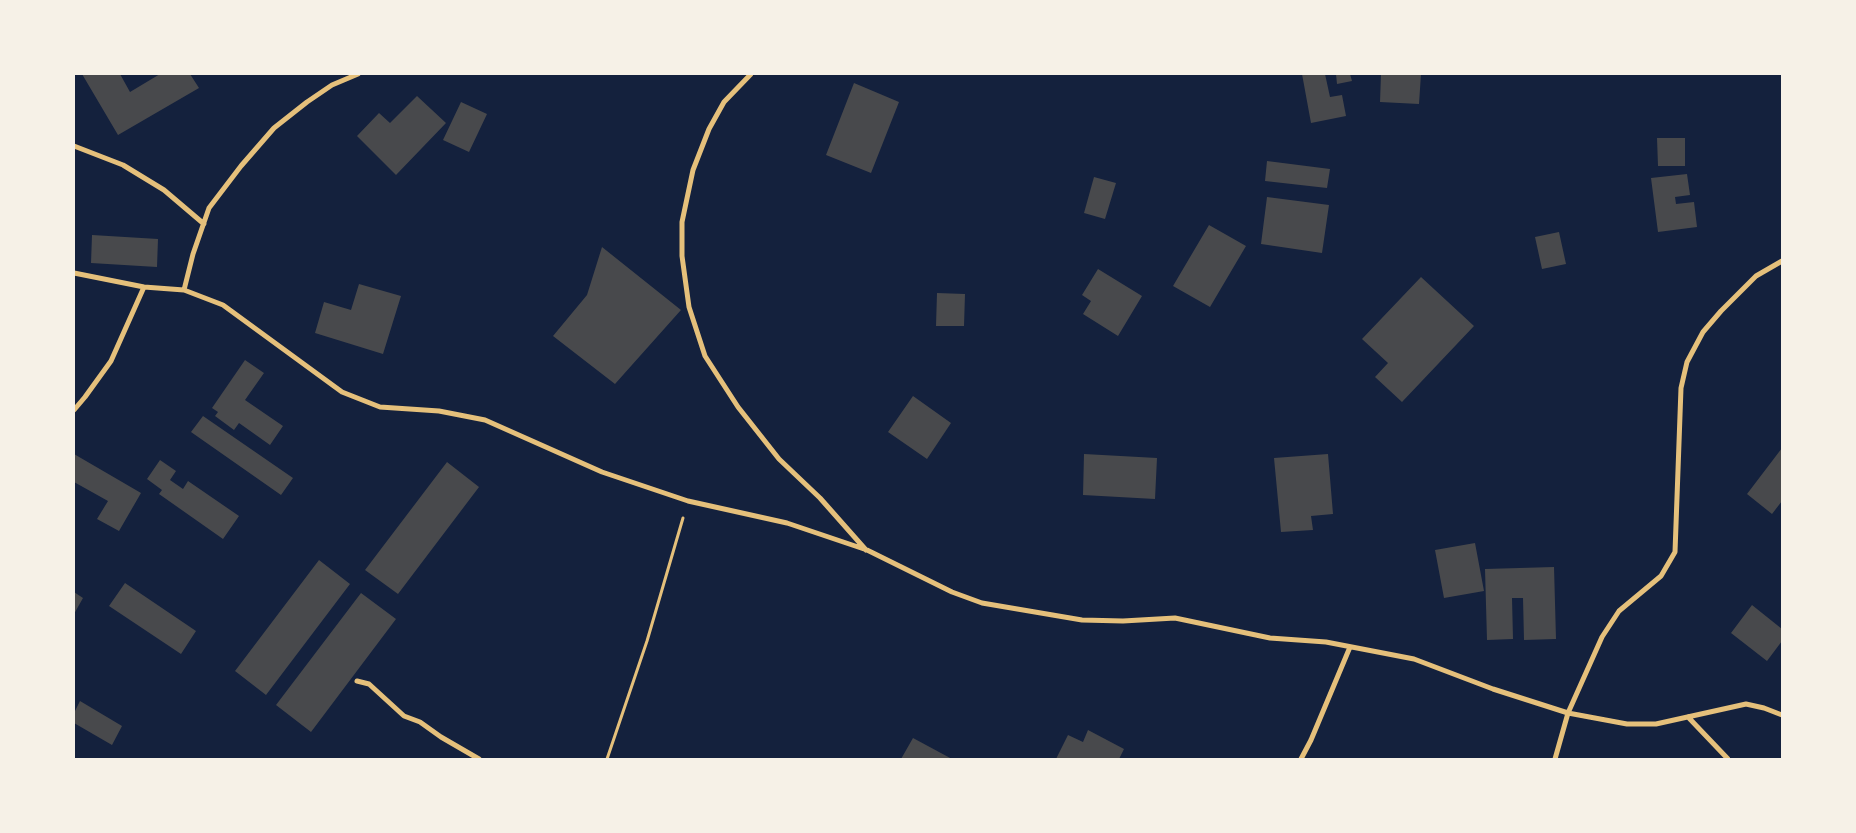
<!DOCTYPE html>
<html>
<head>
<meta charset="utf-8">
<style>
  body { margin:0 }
  #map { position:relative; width:1856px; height:833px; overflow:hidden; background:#14213d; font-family:"DejaVu Sans",sans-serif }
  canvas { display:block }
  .frame { position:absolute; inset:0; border:75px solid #f6f1e7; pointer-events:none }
</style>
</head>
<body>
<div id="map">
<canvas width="1856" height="833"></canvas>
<div class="frame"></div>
</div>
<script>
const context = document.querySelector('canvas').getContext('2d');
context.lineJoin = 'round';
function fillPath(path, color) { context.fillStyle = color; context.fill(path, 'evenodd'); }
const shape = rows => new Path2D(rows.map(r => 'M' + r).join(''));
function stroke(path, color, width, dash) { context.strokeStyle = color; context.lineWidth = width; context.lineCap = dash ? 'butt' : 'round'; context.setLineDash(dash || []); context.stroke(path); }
fillPath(shape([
  [82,74,120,74,130,92,160,74,190,74,199,88,118,135],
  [1302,74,1325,74,1330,97,1342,95,1346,116,1311,123],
  [1336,74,1350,74,1352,81,1337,84],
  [1381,74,1421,74,1419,104,1380,102],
  [854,83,899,102,871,173,826,155],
  [417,96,446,123,396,175,357,136,379,113,390,123],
  [461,102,487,114,469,152,443,140],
  [1657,138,1685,138,1685,166,1658,166],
  [1267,161,1330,169,1327,188,1265,181],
  [1687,174,1690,195,1675,197,1676,204,1694,202,1697,227,1658,232,1651,178],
  [1094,177,1116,183,1105,219,1084,213],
  [1267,197,1329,205,1322,253,1261,244],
  [1209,225,1246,246,1210,307,1173,286],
  [1559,232,1566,264,1542,269,1535,237],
  [92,235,158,239,157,267,91,263],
  [602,247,681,310,615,384,553,336,587,295],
  [1098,269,1142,296,1118,336,1083,314,1091,301,1082,295],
  [1421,277,1474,326,1402,402,1375,377,1388,363,1362,339],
  [359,284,401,296,383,354,315,333,324,302,351,310],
  [937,293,965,294,964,326,936,326],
  [245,360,264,373,245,400,283,426,270,445,239,423,234,430,215,416,218,412,212,408],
  [913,396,951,423,927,459,888,432],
  [203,416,293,478,281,495,191,432],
  [1782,448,1782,501,1772,514,1747,494],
  [74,454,141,493,119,531,97,519,108,501,74,482],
  [1084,454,1157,458,1155,499,1083,495],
  [1328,454,1333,514,1311,516,1313,530,1281,532,1274,458],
  [160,460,176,471,170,480,183,489,188,481,239,516,223,539,159,494,162,490,147,479],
  [447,462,479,487,398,594,365,570],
  [1475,543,1484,591,1444,598,1435,550],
  [319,560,350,584,266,695,235,671],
  [1554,567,1556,639,1524,640,1523,598,1512,598,1513,639,1487,640,1485,569],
  [125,583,196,631,181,654,109,606],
  [74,592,83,598,74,614],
  [361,593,396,619,311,732,276,705],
  [1752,605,1782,629,1782,641,1767,661,1731,633],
  [80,701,122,726,112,745,74,723,74,713],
  [1088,730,1124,749,1119,759,1056,759,1068,735,1083,742],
  [913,738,952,759,901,759]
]), '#48494c');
stroke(shape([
  [607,759,647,641,683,518]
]), '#e5c07b', 3);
stroke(shape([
  [751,74,724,102,709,129,693,170,682,222,682,256,689,307,705,356,738,407,779,459,820,498,866,550],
  [74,146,123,165,164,190,204,224],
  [74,273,144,287,184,290,223,305,342,392,380,407,439,411,485,420,602,472,688,501,787,523,867,550,952,592,982,603,1082,620,1123,621,1175,618,1270,638,1326,642,1414,659,1493,689,1568,713,1627,724,1656,724,1746,704,1764,708,1782,715],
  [184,290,193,254,209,208,241,166,274,128,307,102,332,85,358,74],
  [74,410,85,397,111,361,144,287],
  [357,681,369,684,404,716,420,722,441,737,479,759],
  [1688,717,1728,759],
  [1301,759,1311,740,1350,647],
  [1555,759,1568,713,1602,637,1619,611,1661,576,1675,552,1681,388,1687,362,1703,332,1721,311,1756,276,1782,261]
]), '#e5c07b', 5);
</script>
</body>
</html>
